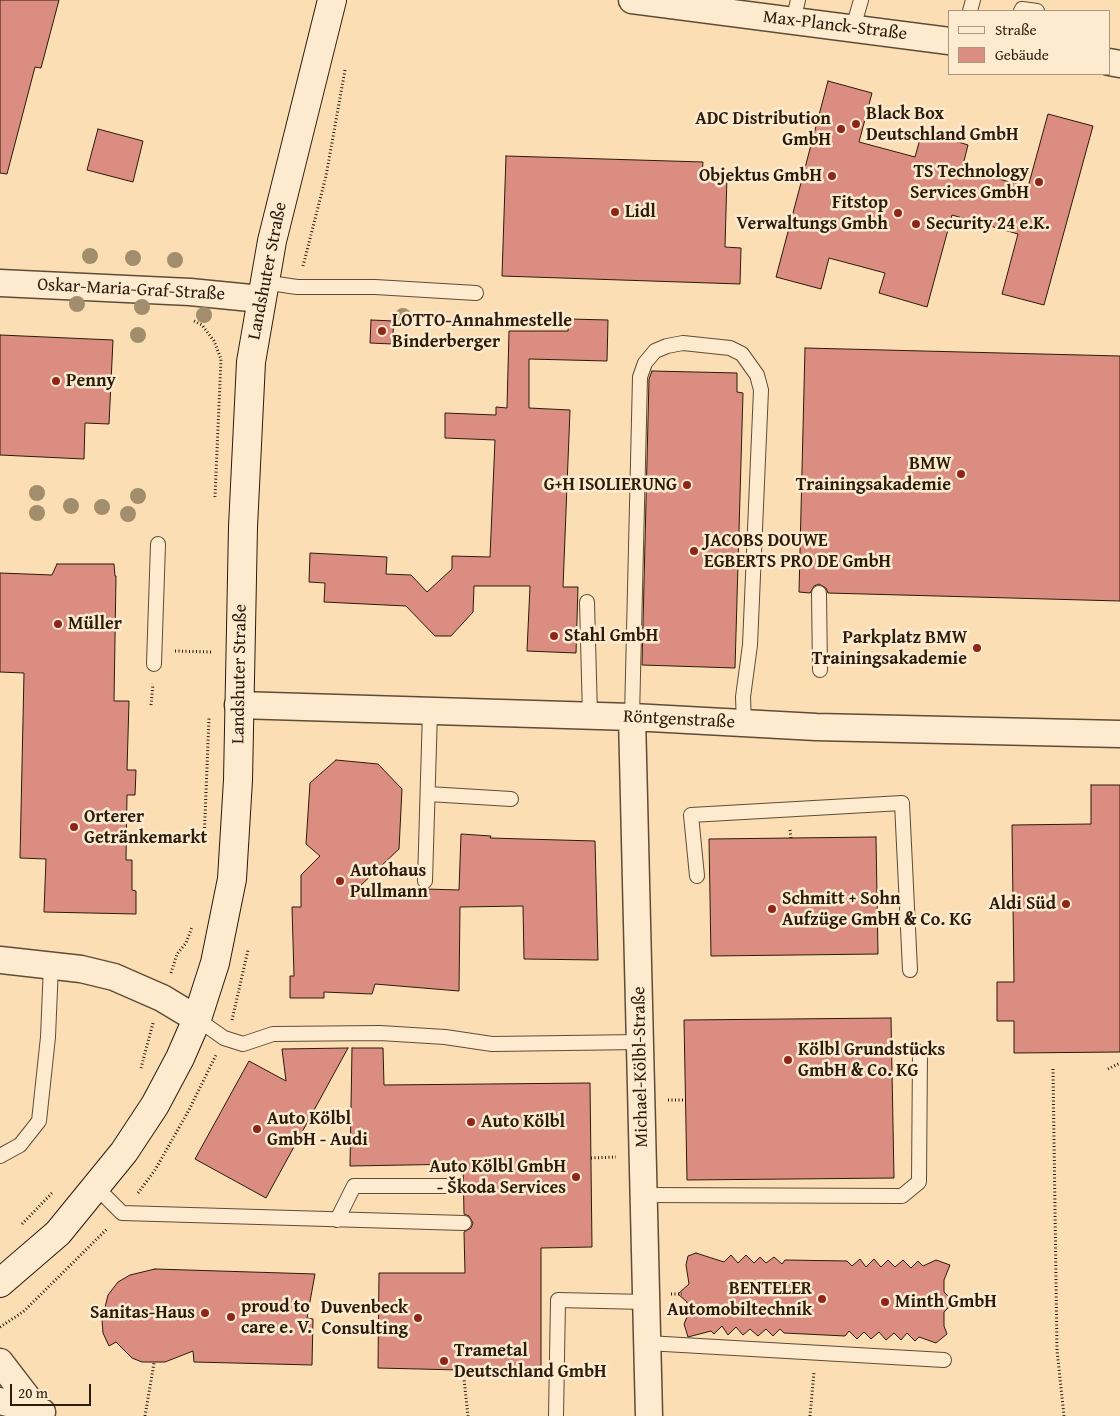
<!DOCTYPE html>
<html>
<head>
<meta charset="utf-8">
<style>
  body { margin:0 }
  #map { position:relative; width:1120px; height:1416px; overflow:hidden; background:#fcdeb5; font-family:"Gentium Book Plus",serif }
  canvas { display:block }
  .legend { position:absolute; left:948px; top:10px; width:162px; height:65px; box-sizing:border-box; background:#fdeacf; border:1px solid #a99781; margin:0; padding:6px 9px; list-style:none; font-size:15px; color:#2a1b0b }
  .legend li { display:flex; align-items:center; gap:10px; height:25px }
  .legend b { width:25px; border:1px solid #a99781 }
  .scale { position:absolute; left:10px; top:1384px; width:81px; height:22px; box-sizing:border-box; border:2px solid #2a1b0b; border-top:0; padding-left:6px; font-size:15px; line-height:18px; white-space:nowrap; color:#2a1b0b; -webkit-text-stroke:4px #fdeacf; paint-order:stroke }
</style>
</head>
<body>
<div id="map">
<canvas width="1120" height="1416"></canvas>
<ul class="legend">
<li><b style="height:6px;background:#fdeacf"></b>Straße</li>
<li><b style="height:14px;background:#db8d82"></b>Gebäude</li>
</ul>
<div class="scale">20 m</div>
</div>
<script>
const context = document.querySelector('canvas').getContext('2d');
context.lineJoin = 'round';
function fillPath(path, color) { context.fillStyle = color; context.fill(path, 'evenodd'); }
const shape = rows => new Path2D(rows.map(r => 'M' + r).join(''));
function stroke(path, color, width, dash) { context.strokeStyle = color; context.lineWidth = width; context.lineCap = dash ? 'butt' : 'round'; context.setLineDash(dash || []); context.stroke(path); }
function drawText(font, color, halo, rows, align = 'center') {
  context.font = font + ' "Gentium Book Plus",serif'; context.lineWidth = 5; context.setLineDash([]); context.textBaseline = 'middle'; context.strokeStyle = halo; context.fillStyle = color; for (const [text, x, y, turn = 0] of rows) {
    context.save(); context.translate(x, y); context.rotate((+turn || 0) * Math.PI / 180); context.textAlign = isNaN(turn) ? turn : align; if (halo) context.strokeText(text, 0, 0); context.fillText(text, 0, 0); context.restore();
  }
}
const building = shape([
  [0,0,59,0,41,68,35,67,7,174,0,173,0,0],
  [828,81,872,93,859,142,915,157,922,132,946,138,968,145,962,169,1028,187,1048,114,1093,126,1044,305,1002,294,1018,234,952,215,927,307,879,293,885,273,829,258,821,289,776,277,828,81],
  [98,129,143,141,133,182,87,170,98,129],
  [506,156,703,162,702,175,727,176,725,247,741,248,740,284,502,276,506,156],
  [569,319,608,320,607,361,529,359,529,408,570,410,563,587,578,587,576,653,527,651,530,586,474,586,473,612,451,636,435,636,406,606,324,602,325,583,309,582,310,553,387,557,386,574,411,575,427,592,452,569,452,556,490,557,495,440,445,438,445,413,496,415,496,407,507,408,509,331,568,331,569,319],
  [371,320,394,321,392,344,370,343,371,320],
  [0,335,113,340,109,424,85,423,84,459,0,455,0,335],
  [805,348,1120,356,1120,601,828,593,826,588,819,584,814,586,810,593,799,592,805,348],
  [652,371,737,373,737,392,743,393,735,668,642,665,649,379,652,371],
  [57,564,114,564,115,576,116,576,114,701,129,701,127,770,136,770,135,795,127,795,126,860,132,860,132,890,136,891,136,914,44,912,46,859,20,858,24,673,0,672,0,573,52,575,57,564],
  [336,760,378,764,402,789,399,849,359,887,459,890,461,834,491,836,490,838,595,841,598,960,524,959,523,906,460,907,459,991,375,984,372,994,324,992,324,998,290,998,290,976,294,976,292,907,301,907,301,875,320,856,306,844,310,783,336,760],
  [1091,785,1120,785,1120,1052,1014,1053,1014,1021,997,1021,997,982,1014,982,1012,825,1091,824,1091,785],
  [876,837,878,954,711,956,709,839,876,837],
  [891,1018,894,1178,687,1180,684,1020,891,1018],
  [348,1048,266,1198,195,1159,249,1061,286,1081,282,1049,348,1048],
  [352,1048,383,1048,384,1085,590,1083,592,1247,541,1248,541,1372,378,1368,379,1273,465,1273,464,1232,471,1228,473,1223,469,1216,464,1214,463,1164,350,1166,352,1048],
  [696,1253,724,1262,731,1255,738,1263,746,1255,754,1263,760,1257,766,1263,774,1257,782,1264,785,1260,847,1261,852,1266,860,1259,866,1267,874,1259,881,1267,888,1260,895,1267,903,1260,911,1268,918,1261,923,1266,936,1260,950,1265,944,1280,944,1292,954,1302,944,1312,944,1326,947,1334,936,1343,919,1337,915,1341,907,1333,901,1340,894,1333,886,1340,879,1332,871,1339,864,1332,857,1339,849,1331,845,1336,784,1333,780,1329,773,1336,766,1329,758,1336,750,1329,743,1335,736,1327,728,1335,722,1326,714,1334,711,1331,688,1337,684,1324,687,1317,687,1302,678,1294,689,1284,686,1265,688,1256,696,1253],
  [155,1269,315,1274,307,1318,313,1319,312,1365,194,1362,193,1351,165,1362,142,1362,132,1358,116,1342,109,1346,103,1333,102,1320,108,1295,118,1282,130,1275,155,1269]
]);
fillPath(building, '#db8d82');
stroke(building, '#2a1b0b', 1);
const service = shape([
  [970,11,973,0],
  [1021,11,1022,9,1037,11],
  [793,21,798,0],
  [853,28,861,0],
  [263,282,297,287,375,287,476,293],
  [819,593,820,670],
  [587,602,590,716],
  [154,664,158,544],
  [632,717,640,377,645,363,655,351,667,346,683,343,730,348,742,354,757,375,761,390,750,645,743,697,744,723],
  [428,794,511,799],
  [697,876,691,815,902,803,910,970],
  [425,881,430,711],
  [197,1019,224,1038,243,1044,273,1034,380,1033,445,1037,492,1044,640,1042],
  [0,1156,20,1145,39,1121,48,1037,51,965],
  [97,1188,122,1213,464,1223],
  [644,1195,902,1196,919,1182,920,1052],
  [337,1220,354,1186,450,1186],
  [647,1343,944,1360],
  [556,1416,558,1300,646,1302]
]);
const minor = shape([
  [632,0,949,41],
  [1109,62,1120,64],
  [0,283,190,292,261,299],
  [238,705,632,717,816,727,1120,734],
  [632,717,649,1416],
  [0,960,81,969,114,977,162,998,197,1019],
  [0,1362,36,1409],
  [0,1401,42,1412]
]);
const secondary = shape([
  [0,1283,58,1233,124,1152,155,1105,180,1058,197,1019,215,963,232,879,238,780,243,527,251,362,272,241,332,0]
]);
stroke(service, '#5e4c36', 16);
stroke(minor, '#5e4c36', 29);
stroke(secondary, '#2a1b0b', 30);
stroke(shape([
  [303,266,326,176,345,70],
  [194,321,202,325,214,341,221,359,215,497],
  [175,651,212,652],
  [151,705,153,684],
  [790,830,791,838],
  [204,842,209,718],
  [171,973,177,954,186,943,192,927],
  [232,1020,248,950],
  [141,1068,153,1023],
  [1053,1069,1057,1350,1064,1416],
  [1108,1069,1120,1063],
  [668,1100,685,1100],
  [591,1158,616,1157],
  [138,1193,155,1170,189,1110,216,1055],
  [22,1224,52,1193],
  [671,1294,682,1294],
  [0,1327,23,1312,108,1228],
  [463,1370,468,1416],
  [145,1416,154,1363],
  [810,1416,814,1372]
]), '#2a1b0b', 3, [1, 2.5]);
stroke(service, '#fdeacf', 14);
stroke(minor, '#fdeacf', 26);
stroke(secondary, '#fdeacf', 28);
context.fillStyle = '#a28e6c';
for (const [x, y] of [
  [90,256],
  [133,258],
  [175,260],
  [77,304],
  [142,307],
  [204,315],
  [403,316],
  [138,335],
  [37,493],
  [138,496],
  [71,506],
  [102,507],
  [37,513],
  [128,514]
]) { context.beginPath(); context.arc(x, y, 8, 0, 2 * Math.PI); context.fill(); }
for (const [x, y, r, color] of [
  [856,124,5,"#8f2418"],
  [841,129,5,"#8f2418"],
  [832,176,5,"#8f2418"],
  [1039,182,5,"#8f2418"],
  [615,212,5,"#8f2418"],
  [898,213,5,"#8f2418"],
  [916,224,5,"#8f2418"],
  [382,331,5,"#8f2418"],
  [56,381,5,"#8f2418"],
  [961,474,5,"#8f2418"],
  [687,485,5,"#8f2418"],
  [694,551,5,"#8f2418"],
  [58,624,5,"#8f2418"],
  [554,636,5,"#8f2418"],
  [977,648,5,"#8f2418"],
  [74,827,5,"#8f2418"],
  [340,881,5,"#8f2418"],
  [1066,904,5,"#8f2418"],
  [772,909,5,"#8f2418"],
  [788,1060,5,"#8f2418"],
  [471,1122,5,"#8f2418"],
  [257,1129,5,"#8f2418"],
  [576,1177,5,"#8f2418"],
  [822,1299,5,"#8f2418"],
  [885,1302,5,"#8f2418"],
  [205,1313,5,"#8f2418"],
  [231,1317,5,"#8f2418"],
  [418,1318,5,"#8f2418"],
  [444,1361,5,"#8f2418"]
]) { const dot = new Path2D(); dot.arc(x, y, r, 0, 2 * Math.PI); context.fillStyle = color; context.fill(dot); stroke(dot, '#fdeacf', 2); }
drawText('18px', '#2a1b0b', '#fdeacf', [
  ["Max-Planck-Straße",835,26,7],
  ["Landshuter Straße",268,271,-79],
  ["Oskar-Maria-Graf-Straße",131,290,3],
  ["Landshuter Straße",240,674,-89],
  ["Röntgenstraße",679,720,3],
  ["Michael-Kölbl-Straße",641,1067,-91]
]);
drawText('bold 18px', '#2a1b0b', '#fdeacf', [
  ["Black Box",866,114],
  ["Deutschland GmbH",866,135],
  ["ADC Distribution",831,119,"right"],
  ["GmbH",831,140,"right"],
  ["TS Technology",1029,172,"right"],
  ["Services GmbH",1029,193,"right"],
  ["Objektus GmbH",822,176,"right"],
  ["Fitstop",888,203,"right"],
  ["Verwaltungs Gmbh",888,224,"right"],
  ["Lidl",625,212],
  ["Security 24 e.K.",926,224],
  ["LOTTO-Annahmestelle",392,321],
  ["Binderberger",392,342],
  ["Penny",66,381],
  ["BMW",951,464,"right"],
  ["Trainingsakademie",951,485,"right"],
  ["G+H ISOLIERUNG",677,485,"right"],
  ["JACOBS DOUWE",704,541],
  ["EGBERTS PRO DE GmbH",704,562],
  ["Müller",68,624],
  ["Stahl GmbH",564,636],
  ["Parkplatz BMW",967,638,"right"],
  ["Trainingsakademie",967,659,"right"],
  ["Orterer",84,817],
  ["Getränkemarkt",84,838],
  ["Autohaus",350,871],
  ["Pullmann",350,892],
  ["Schmitt + Sohn",782,899],
  ["Aufzüge GmbH & Co. KG",782,920],
  ["Aldi Süd",1056,904,"right"],
  ["Kölbl Grundstücks",798,1050],
  ["GmbH & Co. KG",798,1071],
  ["Auto Kölbl",267,1119],
  ["GmbH - Audi",267,1140],
  ["Auto Kölbl",481,1122],
  ["Auto Kölbl GmbH",566,1167,"right"],
  ["- Škoda Services",566,1188,"right"],
  ["BENTELER",812,1289,"right"],
  ["Automobiltechnik",812,1310,"right"],
  ["Minth GmbH",895,1302],
  ["proud to",241,1307],
  ["care e. V.",241,1328],
  ["Duvenbeck",408,1308,"right"],
  ["Consulting",408,1329,"right"],
  ["Sanitas-Haus",195,1313,"right"],
  ["Trametal",454,1351],
  ["Deutschland GmbH",454,1372]
], 'left');
</script>
</body>
</html>
